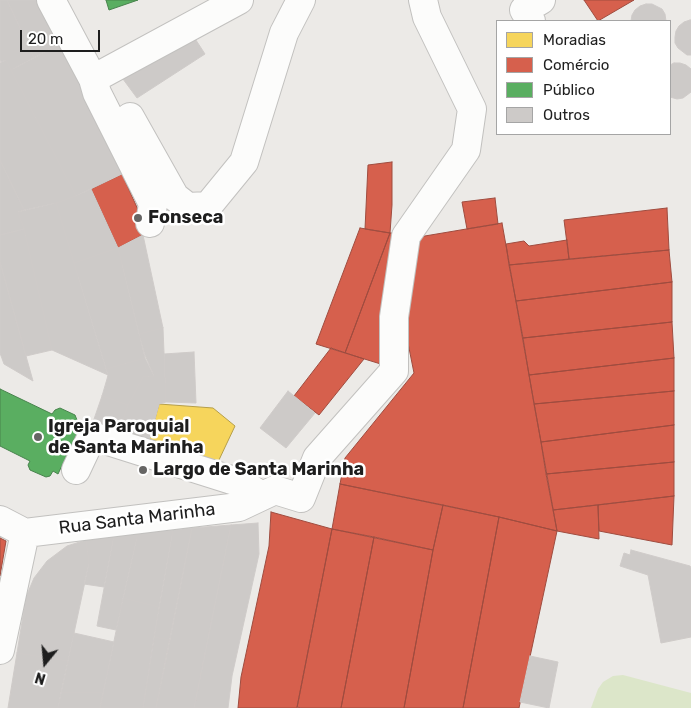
<!DOCTYPE html>
<html>
<head>
<meta charset="utf-8">
<style>
  body { margin:0 }
  #map { position:relative; width:691px; height:708px; overflow:hidden; background:#eceae7; font-family:Rubik,sans-serif }
  canvas { display:block }
  .legend { position:absolute; left:496px; top:20px; width:175px; height:115px; box-sizing:border-box; background:#fff; border:1px solid #a5a5a5; margin:0; padding:6px 9px; list-style:none; font-size:15px; color:#1e1e1e }
  .legend li { display:flex; align-items:center; gap:10px; height:25px }
  .legend b { width:25px; border:1px solid #a5a5a5 }
  .north { position:absolute; left:20px; top:638px; width:50px; height:50px; -webkit-text-stroke:4px #fff; paint-order:stroke; rotate:197deg; font-size:14px; font-weight:700; line-height:20px; text-align:center; color:#1e1e1e }
  .north::after { content:''; display:block; margin:auto; width:18px; height:22px; background:#1e1e1e; clip-path:polygon(50% 0,100% 100%,50% 72%,0 100%) }
  .scale { position:absolute; left:20px; top:30px; width:80px; height:22px; box-sizing:border-box; border:2px solid #1e1e1e; border-top:0; padding-left:6px; font-size:15px; line-height:18px; white-space:nowrap; color:#1e1e1e; -webkit-text-stroke:4px #fff; paint-order:stroke }
</style>
</head>
<body>
<div id="map">
<canvas width="691" height="708"></canvas>
<ul class="legend">
<li><b style="height:14px;background:#f6d55c"></b>Moradias</li>
<li><b style="height:14px;background:#d6604d"></b>Comércio</li>
<li><b style="height:14px;background:#5aae61"></b>Público</li>
<li><b style="height:14px;background:#cdcac8"></b>Outros</li>
</ul>
<div class="north">N</div>
<div class="scale">20 m</div>
</div>
<script>
const context = document.querySelector('canvas').getContext('2d');
context.lineJoin = 'round';
function fillPath(path, color) { context.fillStyle = color; context.fill(path, 'evenodd'); }
const shape = rows => new Path2D(rows.map(r => 'M' + r).join(''));
function stroke(path, color, width, dash) { context.strokeStyle = color; context.lineWidth = width; context.lineCap = dash ? 'butt' : 'round'; context.setLineDash(dash || []); context.stroke(path); }
function drawText(font, color, halo, rows, align = 'center') {
  context.font = font + ' Rubik,sans-serif'; context.lineWidth = 5; context.setLineDash([]); context.textBaseline = 'middle'; context.strokeStyle = halo; context.fillStyle = color; for (const [text, x, y, turn = 0] of rows) {
    context.save(); context.translate(x, y); context.rotate((+turn || 0) * Math.PI / 180); context.textAlign = isNaN(turn) ? turn : align; if (halo) context.strokeText(text, 0, 0); context.fillText(text, 0, 0); context.restore();
  }
}
fillPath(shape([
  [623,675,691,693,691,708,591,708,598,689,603,682,613,676]
]), '#dce6c9');
const homes = shape([
  [159,404,213,408,235,426,218,462,149,441,159,404]
]);
fillPath(homes, '#f6d55c');
stroke(homes, '#b59e49', 1);
const shops = shape([
  [584,0,634,0,598,21,584,0],
  [392,162,392,205,390,233,365,229,368,165,392,162],
  [122,174,148,232,118,248,91,189,122,174],
  [495,198,498,224,467,229,462,202,495,198],
  [667,208,669,250,569,259,564,220,667,208],
  [502,223,541,442,557,531,499,517,340,484,345,458,414,373,403,318,413,238,502,223],
  [360,228,390,233,345,353,316,344,360,228],
  [390,233,401,233,384,365,345,353,390,233],
  [567,240,569,259,509,265,506,244,524,241,529,246,567,240],
  [669,250,672,282,516,301,509,265,669,250],
  [672,282,672,322,523,338,516,301,672,282],
  [672,322,674,358,529,375,523,338,672,322],
  [331,348,364,359,319,415,294,396,331,348],
  [674,358,674,391,534,404,529,375,674,358],
  [674,391,674,425,541,442,534,404,674,391],
  [674,425,674,462,546,474,541,442,674,425],
  [674,462,674,496,553,510,546,474,674,462],
  [340,484,443,505,433,550,332,529,340,484],
  [674,496,672,545,599,531,598,505,674,496],
  [443,505,499,517,463,708,404,708,433,550,443,505],
  [598,505,599,539,557,531,553,510,598,505],
  [271,512,332,529,297,708,238,708,241,677,269,546,271,512],
  [499,517,557,531,519,708,463,708,499,517],
  [332,529,374,537,341,708,301,708,297,707,332,529],
  [374,537,433,550,404,708,341,708,374,537],
  [0,538,6,541,0,576,0,538]
]);
fillPath(shops, '#d6604d');
stroke(shops, '#9f4c3f', 1);
const public = shape([
  [106,0,138,0,109,10,106,0],
  [0,389,52,414,55,410,60,408,75,415,77,420,75,425,80,427,58,474,53,471,50,476,46,477,30,470,28,465,30,461,0,446,0,389]
]);
fillPath(public, '#5aae61');
stroke(public, '#48834d', 1);
const building = shape([
  [0,0,7,0,34,58,11,70,6,60,1,62,0,60,0,0],
  [7,0,43,0,63,42,34,58,7,0],
  [646,4,652,4,662,9,665,14,666,21,631,21,632,15,635,10,640,6,646,4],
  [690,20,691,20,691,55,687,55,678,48,675,43,675,37,676,31,679,26,684,22,690,20],
  [192,34,205,54,137,98,120,75,192,34],
  [63,42,126,172,76,196,11,70,63,42],
  [6,60,11,70,76,196,56,203,24,210,0,160,0,63,6,60],
  [674,63,680,63,686,65,691,69,691,92,683,98,677,99,670,97,670,65,674,63],
  [0,160,24,210,18,212,24,229,0,235,0,160],
  [91,189,118,248,74,263,56,203,76,196,91,189],
  [56,203,74,263,108,375,52,350,24,229,18,212,56,203],
  [24,229,52,350,26,356,0,262,0,235,24,229],
  [143,235,163,328,139,334,118,248,143,235],
  [118,248,145,358,106,369,74,263,118,248],
  [0,262,26,356,33,381,4,364,0,353,0,262],
  [163,328,166,402,159,404,149,441,119,431,128,405,143,377,154,376,145,355,139,334,163,328],
  [194,352,196,403,166,402,164,354,194,352],
  [145,358,154,376,143,377,128,405,102,396,107,379,108,375,106,369,145,358],
  [288,391,315,413,286,448,260,428,288,391],
  [102,396,128,405,119,431,93,422,102,396],
  [258,523,259,554,232,676,228,708,194,708,231,525,258,523],
  [231,525,194,708,156,708,192,528,231,525],
  [192,528,170,640,154,637,173,530,192,528],
  [173,530,159,607,123,598,138,533,173,530],
  [138,533,116,630,97,626,114,535,138,533],
  [114,535,104,587,84,584,89,563,86,540,114,535],
  [86,540,89,563,68,661,17,653,26,597,34,578,47,561,67,546,86,540],
  [631,550,690,566,691,568,691,637,661,643,648,575,620,566,624,553,630,555,631,550],
  [123,598,159,607,143,708,100,708,123,598],
  [74,633,114,642,103,693,61,692,74,633],
  [154,637,170,640,156,708,143,708,154,637],
  [17,653,68,661,58,708,8,708,17,653],
  [530,656,558,662,549,708,520,702,530,656],
  [61,692,103,693,100,708,58,708,61,692]
]);
fillPath(building, '#cdcac8');
stroke(building, '#cfcbc9', 1);
const minor = shape([
  [51,0,93,79,97,93,153,204,150,223],
  [531,21,524,10,541,0],
  [93,79,239,0],
  [130,117,175,197,188,207,208,206,244,162,284,33,301,0],
  [76,470,92,436,241,483,262,496],
  [0,520,25,533,239,507,275,490,301,498,317,458,394,371,394,317,406,236,466,150,472,109,427,17,423,0],
  [0,650,25,533]
]);
stroke(minor, '#c2c1bf', 30);
stroke(minor, '#fcfcfb', 28);
for (const [x, y, r, color] of [
  [138,218,5,"#666564"],
  [38,437,5,"#666564"],
  [143,470,5,"#666564"]
]) { const dot = new Path2D(); dot.arc(x, y, r, 0, 2 * Math.PI); context.fillStyle = color; context.fill(dot); stroke(dot, '#fff', 2); }
drawText('bold 18px', '#1e1e1e', '#fff', [
  ["Fonseca",148,218],
  ["Igreja Paroquial",48,427],
  ["de Santa Marinha",48,448],
  ["Largo de Santa Marinha",153,470]
], 'left');
drawText('18px', '#1e1e1e', '#fff', [
  ["Rua Santa Marinha",137,519,-7]
]);
</script>
</body>
</html>
